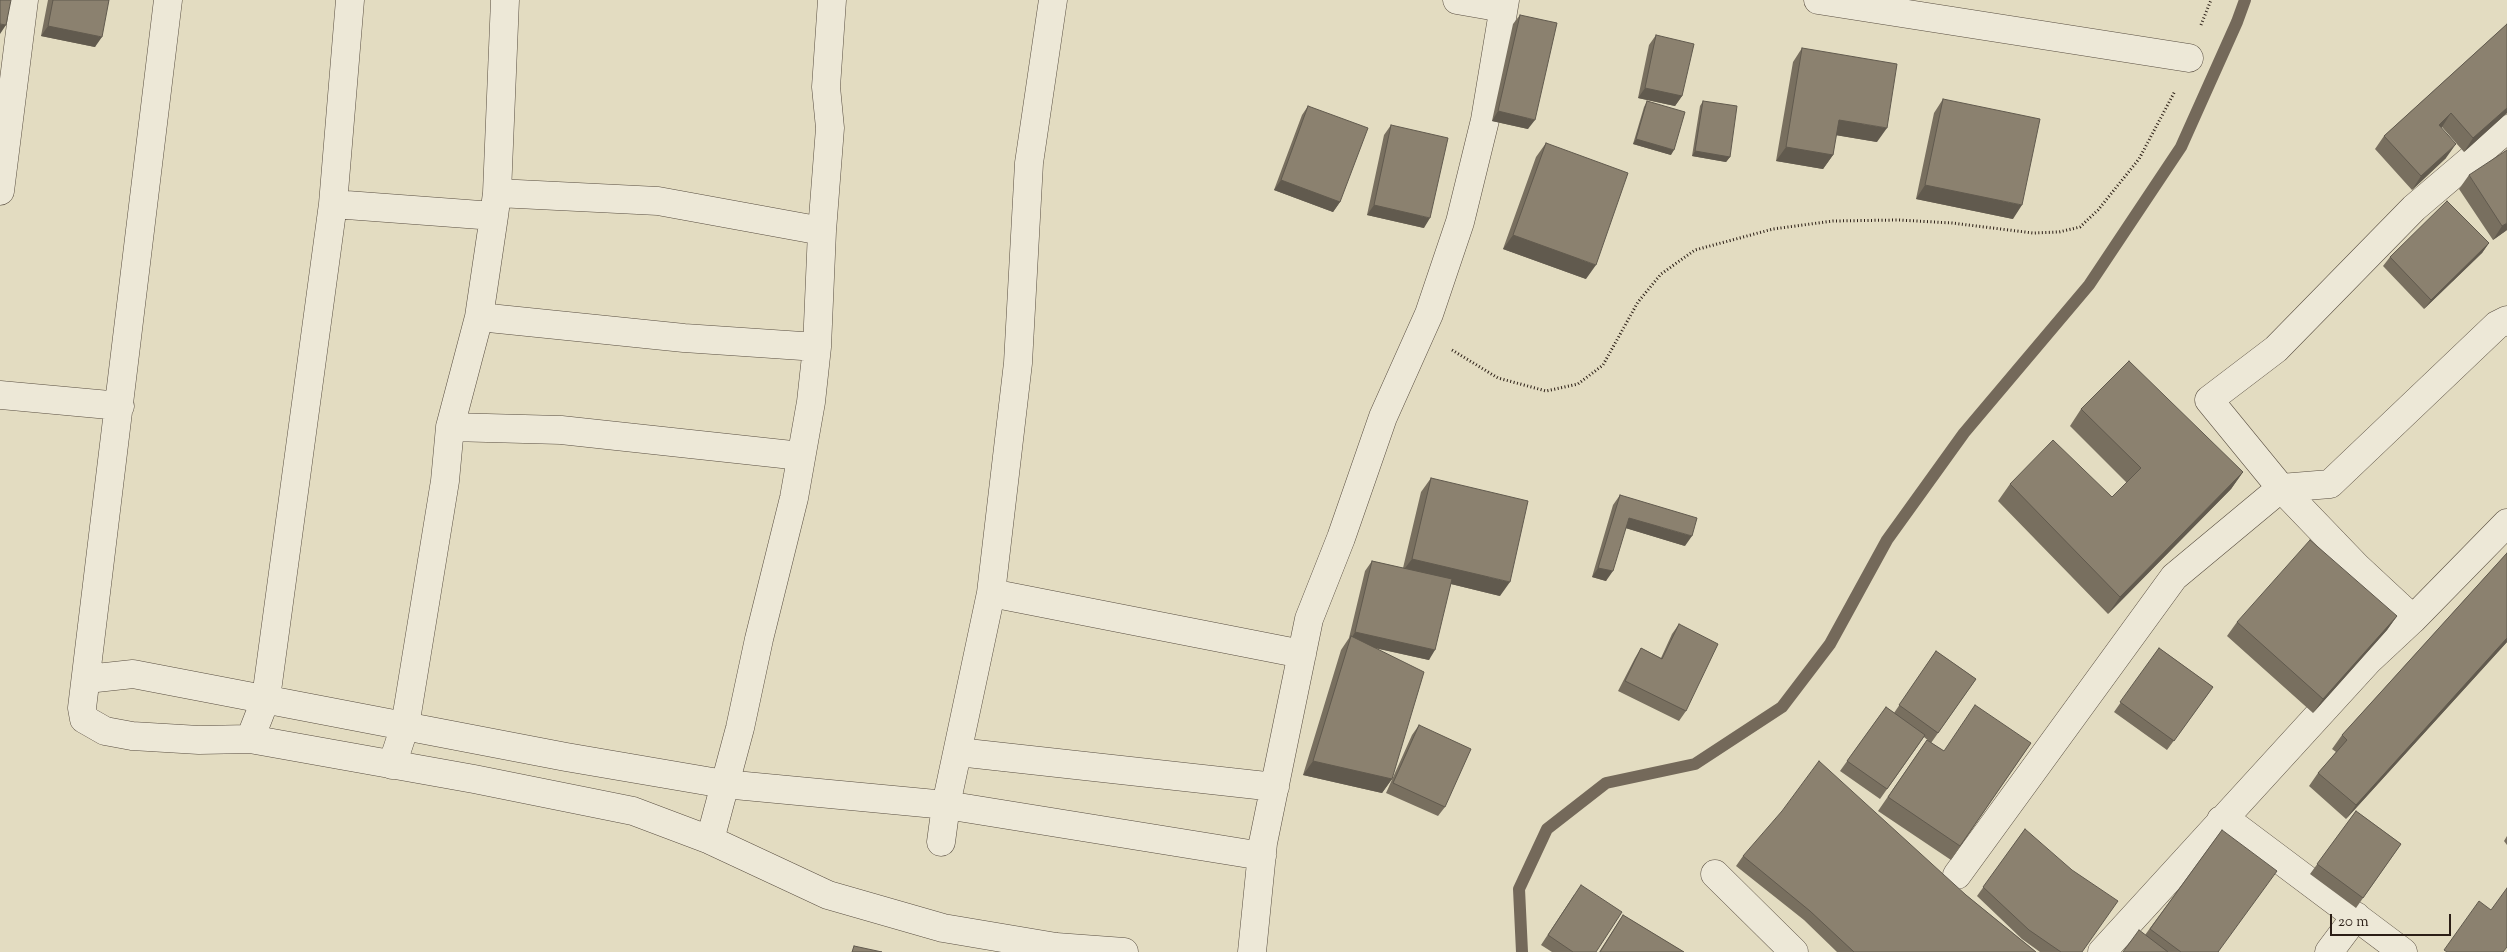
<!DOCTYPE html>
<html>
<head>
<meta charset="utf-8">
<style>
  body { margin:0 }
  #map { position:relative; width:2507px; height:952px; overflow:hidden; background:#e3dcc1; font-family:"Sorts Mill Goudy",serif }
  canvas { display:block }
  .scale { position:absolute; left:2330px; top:914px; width:121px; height:22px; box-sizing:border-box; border:2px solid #2b1e16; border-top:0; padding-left:6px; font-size:15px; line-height:18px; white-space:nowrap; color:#2b1e16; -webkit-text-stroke:4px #ede8d7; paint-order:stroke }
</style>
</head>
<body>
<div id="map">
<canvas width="2507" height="952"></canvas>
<div class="scale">20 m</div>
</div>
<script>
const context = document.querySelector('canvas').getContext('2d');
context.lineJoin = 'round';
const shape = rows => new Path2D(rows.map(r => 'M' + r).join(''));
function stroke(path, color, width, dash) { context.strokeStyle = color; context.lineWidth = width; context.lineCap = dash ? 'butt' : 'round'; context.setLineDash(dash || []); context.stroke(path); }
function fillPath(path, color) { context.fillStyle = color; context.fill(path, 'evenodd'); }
stroke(shape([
  [1522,952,1519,889,1547,829,1606,783,1695,764,1782,707,1830,644,1887,540,1964,433,2089,285,2181,147,2237,22,2245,0]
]), '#74695a', 12);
const minor = shape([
  [168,0,82,708,84,719,105,731,132,736,199,740,250,739,474,779,633,811,710,840,828,895,943,928,1056,947,1124,952],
  [1457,0,1503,8],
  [1818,0,2189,58],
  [0,191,24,0],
  [497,193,658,201,822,231],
  [333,204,494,216],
  [479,317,684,338,817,347],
  [0,395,120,406],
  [450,427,561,430,801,456],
  [991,593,1302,654],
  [2413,619,2507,523],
  [87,679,133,674,566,757,724,784,946,805,1262,856],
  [250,739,266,698,333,204,350,0],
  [958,752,1275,787],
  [392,765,405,726,445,481,450,427,479,317,494,216,497,193,505,0],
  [2221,820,2235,826,2403,952],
  [710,840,740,728,759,639,794,498,811,402,817,347,822,231,830,128,826,87,832,0],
  [941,842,946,805,991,593,1018,363,1029,163,1053,0],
  [1715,874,1794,952],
  [1957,875,2174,577,2281,488,2330,484,2497,325,2507,320],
  [1252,952,1263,843,1309,619,1341,538,1383,417,1429,314,1460,222,1485,120,1505,0],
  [2102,952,2368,661,2413,619,2356,566,2281,488,2209,400,2276,349,2414,208,2507,129],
  [2329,952,2356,916]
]);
stroke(minor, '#594e41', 29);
stroke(shape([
  [2201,25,2211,0],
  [1452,350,1498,378,1546,391,1578,384,1603,365,1638,302,1661,274,1695,250,1773,229,1833,221,1899,220,1952,223,2033,233,2059,232,2080,227,2098,210,2139,159,2175,91]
]), '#2b1e16', 3, [1, 2.5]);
stroke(minor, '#ede8d7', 28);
fillPath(shape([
  [48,0,109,0,95,47,41,36],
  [1520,15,1528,129,1492,121,1513,24],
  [2507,24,2507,113,2464,152,2442,127,2441,128,2446,158,2412,190,2375,149,2384,136],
  [1656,35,1682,96,1675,106,1638,98,1649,45],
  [1802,48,1877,142,1836,135,1833,155,1823,169,1776,161,1793,62],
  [1943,99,2013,219,1916,199,1934,113],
  [1647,101,1671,155,1633,144,1644,107],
  [1703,101,1730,157,1726,162,1692,156,1700,106],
  [1308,106,1340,202,1333,212,1274,190,1302,115],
  [1391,125,1424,228,1367,215,1384,135],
  [1546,143,1586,279,1503,249,1536,157],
  [2469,175,2507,230,2493,240,2459,189],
  [2489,243,2482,253,2424,309,2383,266,2390,257],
  [2081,409,2243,472,2231,489,2108,614,1998,501,2010,484,2112,497,2127,483,2070,426],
  [1431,478,1500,596,1451,584,1429,660,1374,648,1392,779,1382,793,1303,775,1341,650,1349,638,1365,571,1372,561,1403,568,1421,492],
  [1620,495,1685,546,1626,528,1606,581,1592,577,1613,505],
  [2507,553,2507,642,2346,819,2309,786,2318,773,2336,752,2332,749,2342,735],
  [2397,616,2387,630,2313,713,2227,636,2237,622],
  [1679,624,1686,711,1679,721,1618,691,1635,658,1641,648,1661,658,1672,634],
  [2159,648,2213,687,2167,750,2114,712],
  [1936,651,1976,679,1931,743,1924,737,1880,799,1840,771,1886,707,1894,713],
  [1419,725,1445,807,1438,816,1386,793,1412,735],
  [1927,740,1944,751,2031,743,1951,860,1878,811],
  [2356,811,2401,844,2356,908,2310,874],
  [2025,829,2082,952,2040,952,2022,939,1977,896],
  [2222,830,2219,952,2123,952,2145,935],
  [2507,836,2507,845,2504,841],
  [1743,856,1966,895,2036,952,1837,952,1804,920,1736,866],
  [1574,895,1596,952,1552,952,1541,945],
  [1623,915,1684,952,1599,952]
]), '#786f5f');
fillPath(shape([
  [0,24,6,25,0,34],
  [48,26,102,37,95,47,41,36],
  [1645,88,1682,96,1675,106,1638,98],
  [2507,108,2507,113,2464,152,2473,138],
  [1498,111,1535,120,1528,129,1492,121],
  [2451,113,2442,127,2429,139,2439,125],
  [1839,120,1887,128,1877,142,1829,134],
  [1636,139,1674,150,1671,155,1633,144],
  [2456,144,2446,158,2412,190,2421,176],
  [1786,147,1833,155,1823,169,1776,161],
  [1695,151,1730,157,1726,162,1692,156],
  [1281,180,1340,202,1333,212,1274,190],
  [1925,185,2022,205,2013,219,1916,199],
  [1374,205,1430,218,1424,228,1367,215],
  [2507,223,2507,230,2493,240,2502,226],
  [1513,235,1596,265,1586,279,1503,249],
  [2489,243,2482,253,2424,309,2431,300],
  [2243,472,2231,489,2108,614,2120,597],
  [1629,518,1692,536,1685,546,1622,527],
  [1412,559,1510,582,1500,596,1402,572],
  [1598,568,1613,571,1606,581,1592,577],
  [2397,616,2387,630,2313,713,2323,699],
  [1355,632,1435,650,1429,660,1349,642],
  [2507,638,2507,642,2346,819,2356,805],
  [1313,761,1392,779,1382,793,1303,775]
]), '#615a4e');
const building = shape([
  [0,0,11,0,6,25,0,24,0,0],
  [53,0,109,0,102,37,48,26,53,0],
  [1520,15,1557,23,1535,120,1498,111,1520,15],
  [2507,24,2507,108,2473,138,2451,113,2439,125,2456,144,2421,176,2384,136,2507,24],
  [1656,35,1694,44,1682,96,1645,88,1656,35],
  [1802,48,1897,64,1887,128,1839,120,1833,155,1786,147,1802,48],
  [1943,99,2040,119,2022,205,1925,185,1943,99],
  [1647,101,1685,112,1674,150,1636,139,1647,101],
  [1703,101,1737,106,1730,157,1695,151,1703,101],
  [1308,106,1368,128,1340,202,1281,180,1308,106],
  [1391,125,1448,138,1430,218,1374,205,1391,125],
  [1546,143,1628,173,1596,265,1513,235,1546,143],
  [2507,150,2507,223,2502,226,2469,175,2507,150],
  [2447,201,2489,243,2431,300,2390,257,2447,201],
  [2129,361,2243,472,2120,597,2010,484,2053,440,2112,497,2141,468,2081,409,2129,361],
  [1431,478,1528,501,1510,582,1412,559,1431,478],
  [1620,495,1697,518,1692,536,1629,518,1613,571,1598,568,1620,495],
  [2310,540,2397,616,2323,699,2237,622,2310,540],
  [2507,553,2507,638,2356,805,2318,773,2347,740,2342,735,2507,553],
  [1372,561,1452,579,1435,650,1355,632,1372,561],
  [1679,624,1718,644,1686,711,1625,681,1641,648,1662,659,1679,624],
  [1351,636,1424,672,1392,779,1313,761,1351,636],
  [2159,648,2213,687,2174,741,2120,702,2159,648],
  [1936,651,1976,679,1938,733,1899,705,1936,651],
  [1975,705,2031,743,1960,846,1888,797,1927,740,1944,751,1975,705],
  [1886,707,1925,735,1887,789,1847,761,1886,707],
  [1419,725,1471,749,1445,807,1393,783,1419,725],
  [1819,761,1966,895,2036,952,1854,952,1810,911,1743,856,1782,811,1819,761],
  [2356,811,2401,844,2363,898,2317,864,2356,811],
  [2025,829,2072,870,2118,901,2082,952,2061,952,2029,930,1983,887,2025,829],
  [2222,830,2277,871,2218,952,2181,952,2150,929,2222,830],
  [1581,885,1622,912,1596,952,1573,952,1548,935,1581,885],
  [2507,888,2507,947,2503,952,2447,952,2444,950,2479,901,2491,910,2507,888],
  [1623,915,1684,952,1600,952,1623,915],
  [2139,930,2168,952,2123,952,2139,930],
  [854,946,882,952,852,952,854,946]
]);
fillPath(building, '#8b816f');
stroke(building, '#615a4e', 1);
</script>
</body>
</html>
